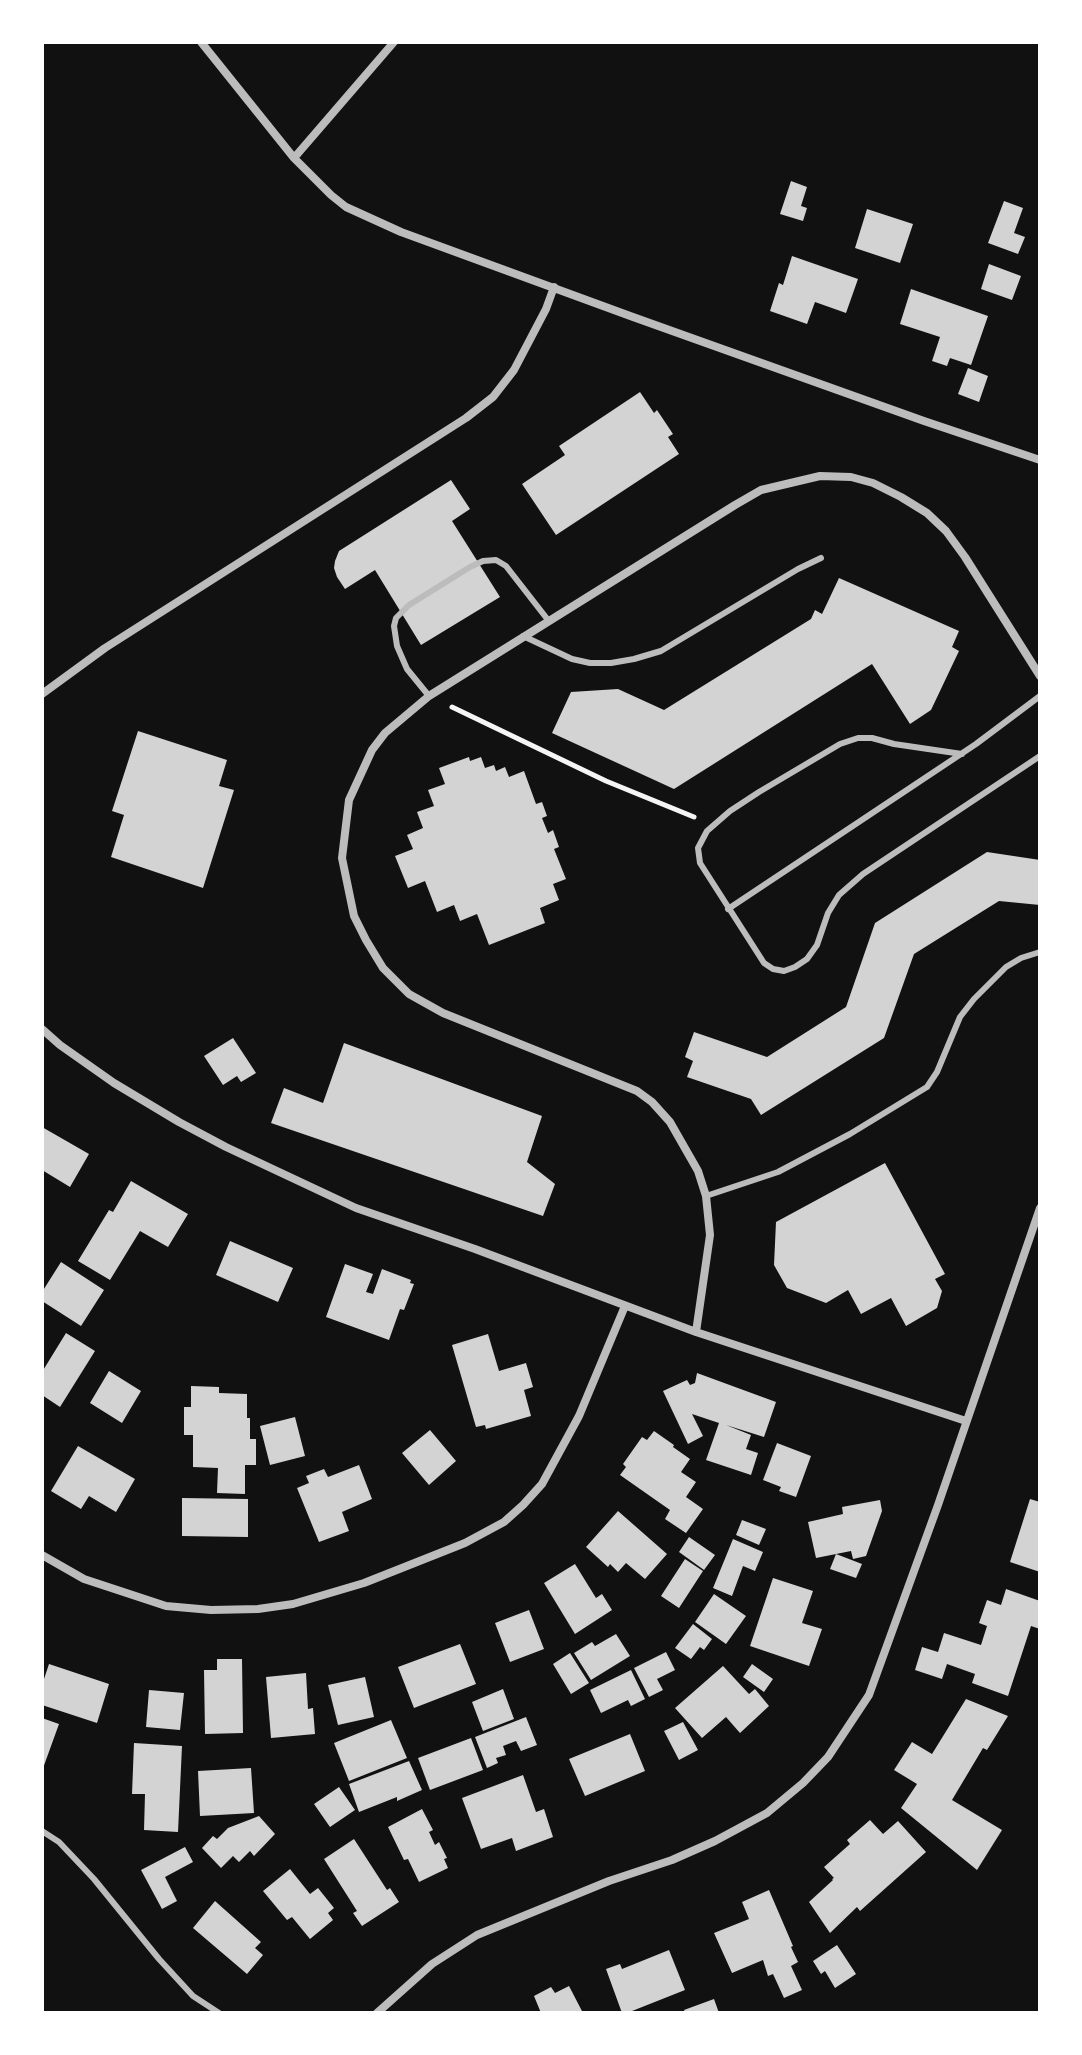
<!DOCTYPE html>
<html>
<head>
<meta charset="utf-8">
<style>
  body { margin:0 }
  #map { position:relative; width:1082px; height:2055px; overflow:hidden; background:#111; font-family:Rubik,sans-serif }
  canvas { display:block }
  .frame { position:absolute; inset:0; border:44px solid #fff; pointer-events:none }
</style>
</head>
<body>
<div id="map">
<canvas width="1082" height="2055"></canvas>
<div class="frame"></div>
</div>
<script>
const context = document.querySelector('canvas').getContext('2d');
context.lineJoin = 'round';
function fillPath(path, color) { context.fillStyle = color; context.fill(path, 'evenodd'); }
const shape = rows => new Path2D(rows.map(r => 'M' + r).join(''));
function stroke(path, color, width, dash) { context.strokeStyle = color; context.lineWidth = width; context.lineCap = dash ? 'butt' : 'round'; context.setLineDash(dash || []); context.stroke(path); }
fillPath(shape([
  [791,181,807,187,801,206,807,208,803,221,780,214],
  [1004,201,1023,208,1014,233,1025,237,1018,254,988,243],
  [867,209,913,224,900,263,855,248],
  [792,256,858,279,846,313,815,302,807,324,770,311,779,283,783,285],
  [989,264,1021,276,1012,300,981,289],
  [911,289,988,316,971,365,950,358,947,366,932,361,940,337,900,324],
  [968,368,988,376,979,402,958,394],
  [640,392,654,413,657,410,673,434,668,437,679,454,556,535,522,484,565,455,559,446],
  [451,480,470,509,452,521,500,597,421,645,375,570,345,589,337,577,334,568,335,561,339,551],
  [839,578,959,631,952,647,959,651,931,710,910,724,872,664,674,789,552,733,571,692,618,689,664,710,811,619,815,610,822,614],
  [138,731,227,760,219,786,234,790,203,888,111,857,124,815,112,811],
  [469,757,470,761,481,757,485,768,494,765,496,771,505,767,509,777,524,771,536,804,542,802,547,816,542,818,548,833,553,830,559,847,554,849,566,879,553,884,559,900,540,908,545,923,489,945,477,914,460,921,454,905,437,912,425,881,408,888,395,856,413,849,407,835,423,828,417,812,434,806,428,790,445,784,439,768],
  [987,852,1040,860,1040,905,999,901,914,954,884,1038,761,1115,751,1099,687,1077,693,1061,685,1057,694,1032,767,1057,846,1007,875,923],
  [233,1038,256,1073,241,1082,237,1076,223,1085,204,1056],
  [344,1043,542,1116,527,1162,555,1184,543,1216,271,1123,284,1088,323,1103],
  [42,1127,89,1154,70,1187,42,1170],
  [885,1163,945,1274,935,1279,942,1291,937,1308,906,1326,891,1298,861,1314,848,1290,826,1303,787,1288,774,1265,776,1222],
  [131,1181,188,1214,168,1247,140,1231,110,1280,78,1261,109,1210,113,1212],
  [230,1241,293,1268,278,1302,216,1275],
  [61,1262,104,1290,81,1326,42,1301,42,1292],
  [345,1264,373,1274,366,1292,373,1294,382,1269,411,1280,410,1283,414,1284,404,1310,400,1309,389,1340,326,1317],
  [66,1333,95,1351,60,1407,42,1395,42,1372],
  [488,1334,499,1371,526,1363,533,1387,524,1390,531,1416,486,1429,485,1425,476,1427,452,1345],
  [109,1371,141,1391,122,1423,90,1403],
  [697,1373,776,1402,764,1437,726,1425,751,1435,746,1449,758,1453,751,1475,706,1460,719,1423,692,1414,703,1436,688,1444,663,1391,687,1380,690,1385,695,1383],
  [191,1386,219,1387,219,1393,247,1394,247,1418,250,1418,250,1439,256,1439,256,1465,245,1465,245,1494,217,1493,218,1468,193,1467,193,1435,184,1435,184,1407,191,1407],
  [295,1417,305,1456,270,1465,260,1426],
  [430,1430,456,1461,429,1485,402,1453],
  [654,1431,674,1445,673,1447,690,1459,681,1472,696,1482,686,1497,703,1509,686,1533,665,1519,670,1510,620,1475,626,1467,623,1464,642,1437,647,1440],
  [777,1443,811,1456,796,1497,779,1491,781,1487,763,1480],
  [78,1446,135,1479,116,1512,89,1496,81,1509,51,1491],
  [359,1465,372,1499,342,1512,349,1531,319,1542,297,1488,309,1483,306,1476,324,1469,328,1477],
  [182,1498,248,1499,248,1537,182,1536],
  [1030,1499,1040,1502,1040,1572,1010,1562],
  [880,1500,882,1511,866,1556,853,1559,851,1551,816,1558,808,1522,843,1514,842,1507],
  [618,1511,667,1554,645,1579,626,1563,618,1572,610,1564,608,1567,586,1547],
  [742,1520,766,1529,759,1545,736,1535],
  [689,1537,715,1555,704,1570,679,1552],
  [733,1539,763,1552,755,1571,743,1566,732,1596,713,1588],
  [836,1554,862,1564,856,1578,830,1569],
  [685,1559,703,1571,679,1608,661,1596],
  [575,1564,596,1598,602,1594,612,1610,575,1634,544,1583],
  [773,1578,813,1591,802,1623,822,1629,809,1666,750,1646],
  [1006,1589,1040,1601,1040,1629,1031,1626,1008,1696,972,1683,975,1674,947,1664,942,1679,915,1670,922,1647,938,1652,944,1633,981,1645,987,1626,979,1623,987,1600,1001,1605],
  [714,1594,746,1616,726,1644,695,1622],
  [529,1610,544,1649,510,1662,495,1623],
  [693,1624,712,1639,704,1650,700,1647,691,1659,675,1648],
  [616,1634,630,1656,591,1680,574,1653,592,1642,595,1646],
  [460,1644,476,1684,414,1708,398,1667],
  [666,1652,675,1670,657,1679,663,1690,649,1697,634,1668],
  [570,1653,589,1683,571,1694,553,1664],
  [217,1659,242,1659,243,1733,205,1734,204,1670,217,1670],
  [49,1664,109,1684,97,1723,42,1705,42,1685],
  [752,1664,773,1679,764,1692,743,1677],
  [723,1666,749,1694,755,1689,769,1706,740,1733,726,1717,702,1738,675,1708],
  [631,1670,645,1699,631,1706,628,1700,601,1713,590,1690],
  [306,1673,308,1709,313,1708,315,1734,271,1738,266,1677],
  [365,1677,374,1717,338,1725,328,1685],
  [503,1689,514,1719,483,1731,472,1702],
  [149,1690,184,1693,180,1730,146,1727],
  [966,1699,1008,1716,987,1750,983,1748,952,1800,1002,1830,977,1870,901,1808,917,1784,894,1770,912,1742,932,1754],
  [526,1717,537,1745,521,1751,516,1741,503,1746,506,1755,496,1758,498,1763,487,1768,475,1737],
  [42,1718,59,1724,42,1771],
  [391,1720,407,1758,349,1781,334,1743],
  [683,1722,698,1750,679,1760,664,1731],
  [630,1734,645,1771,585,1796,569,1759],
  [471,1738,483,1770,430,1790,418,1758],
  [134,1743,182,1746,178,1832,144,1830,145,1794,132,1794],
  [409,1761,422,1790,397,1801,397,1797,359,1812,349,1784],
  [251,1768,254,1813,200,1816,198,1771],
  [523,1775,536,1812,544,1809,553,1837,516,1851,512,1838,481,1849,462,1798],
  [339,1787,355,1810,330,1827,314,1804],
  [422,1809,433,1830,429,1832,435,1845,439,1842,447,1858,444,1859,448,1868,419,1882,408,1859,404,1860,388,1827],
  [259,1816,275,1834,254,1856,250,1851,239,1862,233,1856,221,1868,202,1848,213,1836,217,1839,228,1828],
  [870,1820,883,1834,898,1821,926,1852,860,1911,857,1907,830,1933,809,1902,833,1880,832,1879,834,1878,824,1867,850,1844,847,1840],
  [354,1839,387,1890,390,1888,399,1902,362,1926,353,1913,357,1911,324,1859],
  [185,1847,193,1862,165,1877,177,1901,162,1909,141,1870],
  [290,1869,310,1894,318,1888,334,1908,328,1913,333,1920,310,1939,292,1917,287,1920,263,1891],
  [769,1890,793,1946,791,1947,798,1962,791,1966,802,1990,784,1998,773,1974,768,1976,763,1960,732,1973,714,1933,749,1919,742,1902],
  [215,1901,261,1942,255,1948,263,1955,247,1974,193,1928],
  [837,1945,856,1974,835,1988,825,1971,821,1974,813,1961],
  [669,1950,685,1990,627,2013,622,2013,606,1969,620,1964,622,1969],
  [569,1986,583,2013,541,2013,534,1996,551,1987,555,1993],
  [714,1999,719,2013,685,2013,684,2010]
]), '#d3d3d3');
stroke(shape([
  [452,707,606,781,694,817]
]), '#f5f5f5', 5);
stroke(shape([
  [523,636,572,659,590,663,611,663,634,659,661,651,798,569,821,558],
  [429,696,407,669,397,646,394,626,396,618,409,605,470,567,483,561,496,560,506,566,548,620],
  [962,754,894,744,872,738,858,738,840,744,759,792,730,811,707,831,698,848,700,863,764,963,773,969,784,971,795,967,807,959,817,945,828,913,839,895,863,874,1040,756],
  [728,909,976,744,1040,696],
  [706,1196,778,1172,850,1134,927,1087,937,1072,960,1017,974,999,1006,967,1021,958,1040,952],
  [42,1831,59,1842,94,1879,159,1959,193,1996,219,2013]
]), '#bcbcbc', 6);
stroke(shape([
  [201,42,294,158,331,195,346,207,401,232,633,317,924,421,1040,460],
  [294,158,394,42],
  [42,694,105,648,466,418,493,397,514,370,546,309,554,287],
  [42,1029,60,1045,114,1083,179,1122,226,1147,356,1208,475,1249,696,1332,966,1421],
  [696,1332,710,1235,706,1196,698,1171,670,1122,652,1102,637,1091,443,1013,409,994,383,968,366,940,354,916,342,858,349,800,372,750,385,733,429,696,735,505,761,490,820,476,851,477,873,483,901,497,927,513,946,531,965,557,1040,676],
  [42,1555,84,1579,166,1606,211,1610,258,1609,293,1604,364,1583,465,1543,504,1522,523,1505,542,1484,579,1416,625,1306],
  [377,2013,432,1964,477,1935,609,1881,672,1860,715,1841,767,1813,803,1783,828,1757,869,1695,938,1505,1040,1208]
]), '#bcbcbc', 8);
</script>
</body>
</html>
